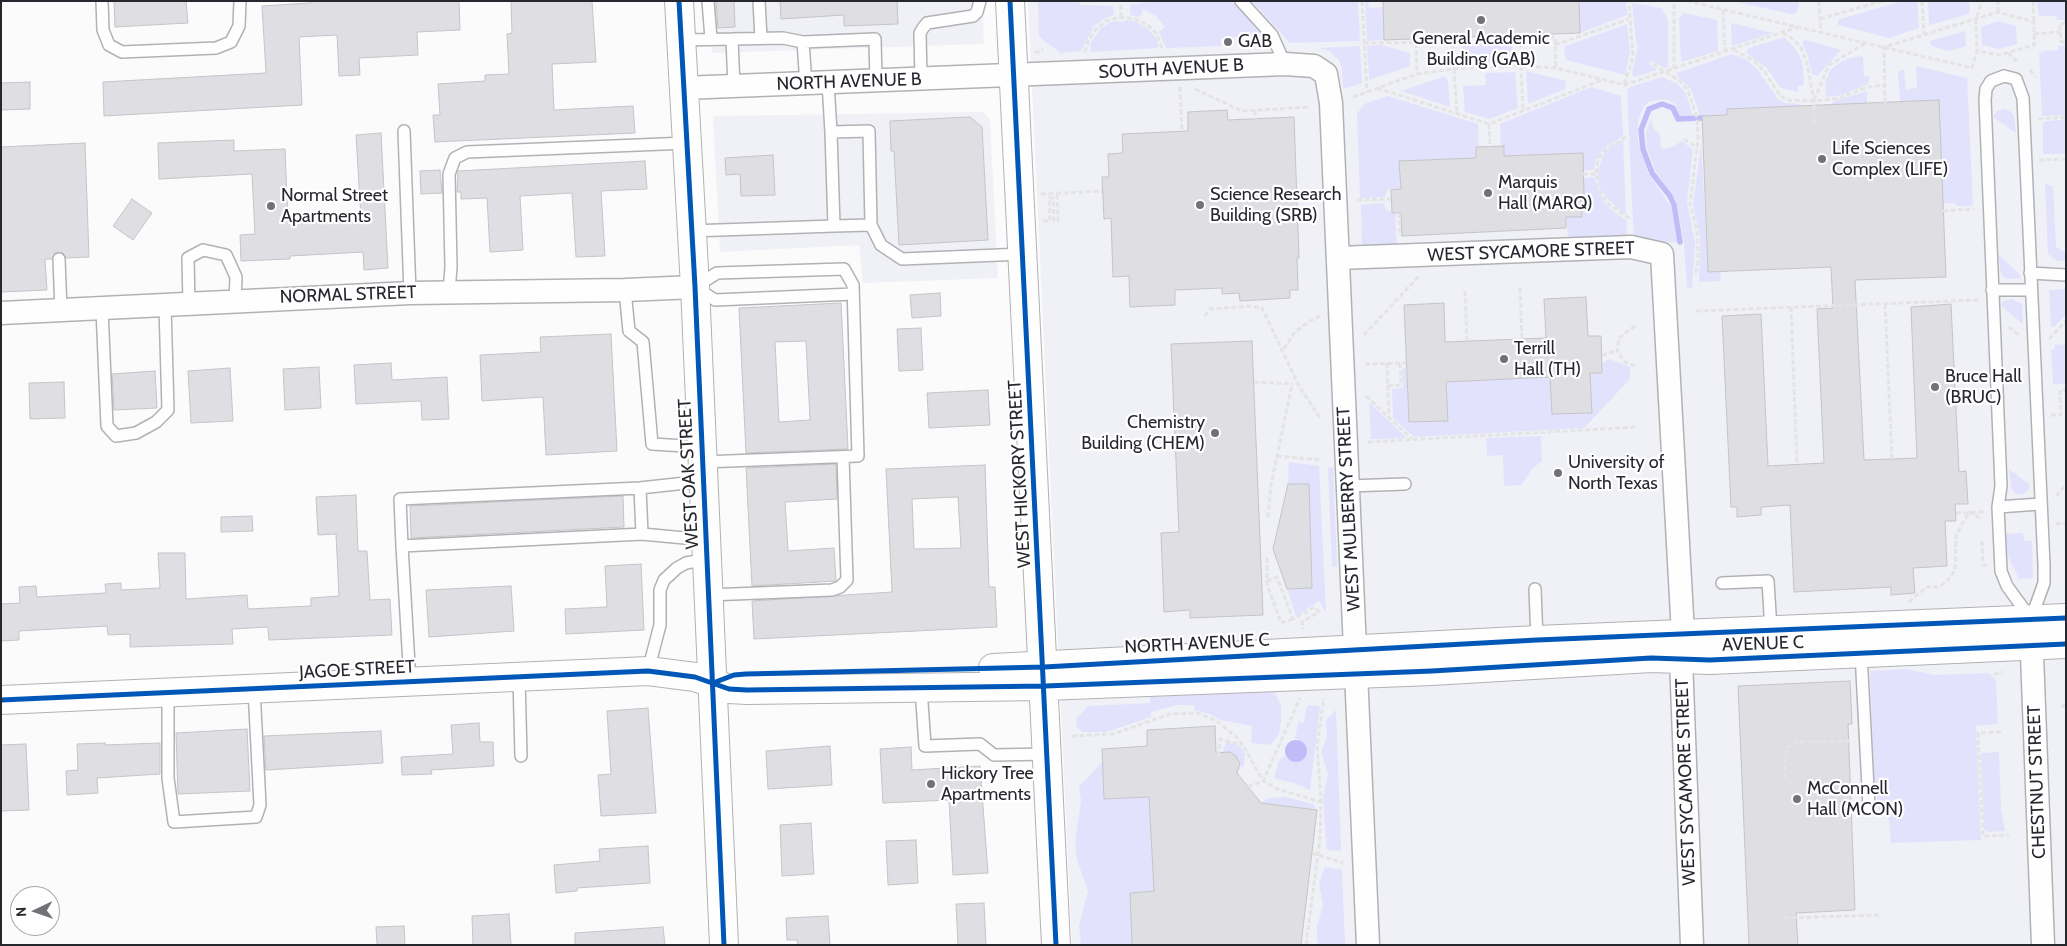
<!DOCTYPE html>
<html>
<head>
<meta charset="utf-8">
<style>
  body { margin:0 }
  #map { position:relative; width:2067px; height:946px; overflow:hidden; background:#fbfbfb; font-family:Cabin,sans-serif }
  canvas { display:block }
  .frame { position:absolute; inset:0; border:2px solid #272730; pointer-events:none }
  .north { position:absolute; left:10px; top:886px; width:50px; height:50px; box-sizing:border-box; background:#fff; border:1px solid #a9a9ac; border-radius:50%; rotate:267deg; font-size:14px; font-weight:700; line-height:20px; text-align:center; color:#272730 }
  .north::after { content:''; display:block; margin:auto; width:18px; height:22px; background:#717177; clip-path:polygon(50% 0,100% 100%,50% 72%,0 100%) }
</style>
</head>
<body>
<div id="map">
<canvas width="2067" height="946"></canvas>
<div class="frame"></div>
<div class="north">N</div>
</div>
<script>
const context = document.querySelector('canvas').getContext('2d');
context.lineJoin = 'round';
function fillPath(path, color) { context.fillStyle = color; context.fill(path, 'evenodd'); }
const shape = rows => new Path2D(rows.map(r => 'M' + r).join(''));
function stroke(path, color, width, dash) { context.strokeStyle = color; context.lineWidth = width; context.lineCap = dash ? 'butt' : 'round'; context.setLineDash(dash || []); context.stroke(path); }
function drawText(font, color, halo, rows, align = 'center') {
  context.font = font + ' Cabin,sans-serif'; context.lineWidth = 4.5; context.setLineDash([]); context.textBaseline = 'middle'; context.strokeStyle = halo; context.fillStyle = color; for (const [text, x, y, turn = 0] of rows) {
    context.save(); context.translate(x, y); context.rotate((+turn || 0) * Math.PI / 180); context.textAlign = isNaN(turn) ? turn : align; if (halo) context.strokeText(text, 0, 0); context.fillText(text, 0, 0); context.restore();
  }
}
fillPath(shape([
  [710,1,982,1,984,44,712,53],
  [1028,1,2066,1,2066,945,1072,945],
  [983,112,990,120,998,278,863,283,859,245,720,252,713,116]
]), '#f0f0f7');
fillPath(shape([
  [1038,1,1079,1,1080,5,1113,6,1114,15,1107,17,1094,26,1081,51,1061,53,1039,37],
  [1156,1,1231,1,1252,21,1262,34,1265,44,1236,45,1236,37,1221,38,1221,46,1166,48,1159,32,1165,27,1156,16,1143,9,1140,17,1130,15,1130,5],
  [1252,1,1358,1,1360,41,1290,43],
  [1365,1,1368,1,1369,8,1383,7,1384,40,1367,41],
  [1579,1,1626,1,1627,15,1580,33],
  [1732,1,1799,1,1799,7,1795,14,1791,14],
  [1902,1,1917,1,1919,28,1889,38,1838,25,1838,20,1841,19],
  [1928,1,1969,1,1970,9,1968,14,1929,25],
  [2037,1,2066,1,2066,20,2057,20,2056,16,2039,16],
  [1632,3,1661,8,1668,19,1668,67,1665,68,1651,61,1649,64,1657,70,1634,77,1632,74,1638,45,1636,42],
  [1684,13,1717,20,1718,51,1681,62,1679,18],
  [1127,20,1137,22,1148,29,1157,39,1158,48,1091,52,1090,44,1101,28,1111,22,1117,21,1122,22],
  [1998,21,2016,26,2017,44,1999,49,1982,45,1981,27],
  [1731,23,1773,33,1732,46],
  [1627,24,1630,51,1625,75,1566,60,1564,48,1566,46],
  [1965,31,1966,46,1949,51,1931,46,1930,41],
  [1784,37,1795,48,1802,61,1804,81,1803,86,1798,86,1798,92,1781,88,1766,67,1746,53,1749,48],
  [1805,40,1841,50,1817,76,1812,74,1808,56,1802,43],
  [1512,42,1513,61,1462,63,1461,44],
  [1382,45,1410,53,1410,66,1369,80,1367,46],
  [2066,45,2066,115,2042,116,2039,54,2043,51,2058,50,2058,46],
  [1360,46,1362,83,1343,89,1342,68,1339,60,1329,51,1319,48],
  [1732,54,1745,59,1757,69,1778,99,1784,103,1800,104,1800,106,1727,109,1727,115,1700,116,1691,89,1677,76,1677,73],
  [1863,56,1864,76,1870,77,1868,84,1842,95,1826,97,1825,82,1831,69,1848,58],
  [1916,66,1967,78,1973,206,1956,206,1955,203,1943,203,1900,102,1898,72,1904,69,1906,90,1917,88],
  [1526,71,1566,81,1565,89,1528,104],
  [1515,72,1518,108,1489,119,1465,112,1463,86,1486,85,1485,73],
  [1445,76,1448,81,1450,107,1401,91],
  [1662,77,1676,83,1686,93,1693,117,1680,117,1676,105,1669,100,1663,99,1649,102,1644,106,1638,121,1638,140,1648,173,1671,207,1677,242,1634,244,1627,90,1630,87],
  [1591,87,1621,96,1623,136,1603,149,1596,160,1594,170,1583,170,1582,153,1504,156,1504,146,1501,146,1500,124],
  [1867,91,1867,103,1832,105,1832,102],
  [1388,96,1478,124,1479,147,1476,148,1476,158,1399,161,1401,189,1387,190,1385,197,1360,198,1357,114,1364,104],
  [2004,109,2010,111,2014,116,2016,133,1993,117,1997,111],
  [1651,119,1654,130,1660,134,1661,149,1672,147,1682,141,1693,150,1687,202,1695,243,1692,289,1687,287,1684,242,1676,200,1655,170,1647,148,1646,133],
  [2066,119,2066,154,2043,154,2043,122],
  [1700,120,1708,272,1720,272,1721,281,1699,282,1700,236,1693,206,1701,143],
  [1623,140,1626,215,1606,198,1600,188,1598,175,1598,169,1605,152,1611,146],
  [1594,177,1603,201,1613,211,1626,220,1628,243,1571,240,1568,237,1566,217,1582,216,1584,178],
  [2045,184,2053,186,2056,247,2066,253,2066,261,2057,261,2048,254],
  [1383,203,1387,211,1395,213,1397,246,1362,247,1361,205],
  [1999,255,2021,276,2020,278,2010,279,2003,277,2000,270],
  [2066,289,2066,314,2054,327,2051,326,2049,290],
  [2012,299,2022,304,2023,324,2001,306,2003,301],
  [2055,344,2066,345,2066,384,2053,384,2051,351,2055,349],
  [1609,359,1630,367,1630,379,1584,428,1414,437,1393,418,1392,389,1403,388,1402,369,1406,368,1409,422,1448,420,1446,382,1550,377,1552,414,1591,413,1590,373,1602,373,1602,364],
  [1369,402,1407,438,1371,439],
  [1541,436,1542,461,1532,469,1521,485,1504,486,1503,455,1487,456,1486,438],
  [1289,462,1319,466,1326,612,1319,601,1296,616,1287,589,1312,588,1309,484,1288,484],
  [1333,467,1337,566,1332,567,1328,468],
  [2009,469,2030,485,2029,489,2024,494,2016,494,2011,488],
  [2023,533,2024,541,2032,541,2033,578,2019,579,2004,549,2003,534],
  [1905,669,1935,675,1989,673,1996,680,1998,724,1976,726,1981,840,1891,843,1888,813,1879,813,1874,776,1870,671],
  [1274,691,1281,705,1281,721,1279,734,1270,745,1251,743,1252,726,1221,720,1210,714,1194,710,1194,705,1177,705,1151,712,1151,717,1107,732,1083,732,1077,727,1076,719,1088,706,1150,703,1150,697],
  [1309,705,1320,706,1310,790,1294,783,1276,779,1274,776,1280,759,1286,756,1288,759,1299,739,1295,739,1298,722,1304,723,1306,708],
  [1336,710,1341,849,1340,851,1327,850,1326,844,1323,797,1328,774,1321,752,1327,737,1326,720],
  [1226,742,1238,745,1242,749,1245,754,1244,766,1240,767,1239,759,1233,754,1222,754],
  [1999,752,2001,808,2005,831,1989,832,1984,829,1981,753],
  [1102,762,1104,799,1149,797,1154,891,1130,893,1132,945,1081,945,1079,926,1088,891,1077,860,1075,842,1081,801,1079,787],
  [1286,797,1313,804,1317,810,1261,803,1268,798],
  [1325,867,1342,870,1345,945,1319,945,1317,941,1317,927,1323,905,1319,883]
]), '#e3e2fc');
fillPath(shape([
  '1285 751a11 11 0 1 1 22 0a11 11 0 1 1-22 0Z'
]), '#c1bbf8');
stroke(shape([
  [1680,242,1674,205,1670,196,1652,173,1643,149,1641,130,1649,109,1662,104,1673,108,1678,119,1702,118]
]), '#c1bbf8', 5.5);
const building = shape([
  [114,1,186,1,188,23,115,27,114,1],
  [310,1,459,1,460,30,417,32,418,55,359,58,360,75,339,76,337,35,299,37,302,105,104,116,103,82,266,73,262,6,310,3,310,1],
  [511,1,592,1,596,62,552,64,554,110,633,106,635,133,435,142,433,115,440,115,438,84,485,81,485,75,509,74,507,34,512,33,511,1],
  [716,1,734,1,735,27,718,28,716,1],
  [780,1,897,1,898,24,844,26,844,15,781,19,780,1],
  [1383,1,1579,1,1580,33,1384,40,1383,1],
  [30,82,30,109,1,110,1,83,30,82],
  [1939,100,1946,277,1855,280,1864,460,1917,458,1911,307,1951,304,1959,472,1966,471,1968,504,1955,504,1956,521,1945,521,1947,566,1913,568,1915,593,1891,595,1891,587,1794,592,1790,505,1761,507,1761,515,1737,517,1737,507,1731,507,1722,316,1761,314,1768,466,1824,463,1817,309,1833,308,1831,267,1708,272,1702,116,1727,115,1727,109,1939,100],
  [1227,110,1228,120,1294,117,1299,258,1297,258,1298,290,1290,290,1290,298,1240,301,1239,293,1222,294,1222,288,1175,290,1175,305,1130,307,1129,276,1113,277,1111,218,1104,219,1102,177,1109,177,1108,154,1123,153,1122,134,1188,131,1188,112,1227,110],
  [970,117,982,127,988,240,899,245,894,151,891,151,890,121,970,117],
  [381,133,388,268,364,270,363,252,290,256,290,259,241,261,240,235,255,234,252,174,159,179,158,143,234,140,234,151,285,149,288,222,361,218,356,135,381,133],
  [85,143,89,257,66,258,63,253,55,252,52,259,45,259,47,290,1,292,1,147,85,143],
  [1504,146,1504,156,1583,153,1584,197,1581,197,1582,217,1566,217,1566,228,1402,236,1401,213,1392,213,1391,190,1401,189,1399,161,1476,158,1476,147,1504,146],
  [773,155,775,195,741,196,740,174,726,175,725,158,773,155],
  [645,161,647,189,601,191,605,256,576,257,572,193,520,196,523,250,490,252,487,198,461,199,461,192,457,192,458,171,645,161],
  [440,170,442,193,421,194,420,171,440,170],
  [132,199,152,213,133,240,113,226,132,199],
  [940,293,941,316,912,318,910,295,940,293],
  [1586,297,1588,336,1601,336,1602,373,1590,373,1592,413,1552,414,1550,377,1446,382,1448,421,1409,422,1404,305,1444,303,1445,342,1546,338,1544,299,1586,297],
  [841,303,848,449,746,453,739,308,841,303],
  [806,341,810,420,779,422,775,342,806,341],
  [921,328,923,370,899,371,897,329,921,328],
  [611,334,617,451,546,455,543,397,482,401,480,355,541,352,540,337,611,334],
  [1252,341,1263,615,1190,618,1190,610,1164,612,1161,533,1179,532,1171,344,1252,341],
  [391,363,392,380,447,377,449,419,422,420,421,401,356,404,354,365,391,363],
  [319,367,321,408,285,410,283,369,319,367],
  [230,368,233,421,191,423,188,371,230,368],
  [155,371,157,408,114,410,112,374,155,371],
  [64,382,65,418,30,419,29,383,64,382],
  [988,390,990,425,929,428,927,393,988,390],
  [836,464,837,499,785,502,788,551,834,548,836,581,752,586,746,468,836,464],
  [985,465,989,587,995,587,997,627,754,639,752,601,892,592,886,469,985,465],
  [958,497,961,548,914,549,912,499,958,497],
  [1288,484,1309,484,1312,588,1287,589,1273,549,1288,484],
  [356,495,358,551,367,551,370,600,390,599,392,635,269,640,268,627,232,629,233,644,130,647,130,634,108,635,107,626,19,631,19,640,1,641,1,604,20,603,19,587,36,586,37,597,106,593,105,584,121,583,121,590,160,588,158,553,185,553,186,599,247,595,248,609,311,606,311,598,339,596,336,534,318,535,316,497,356,495],
  [623,496,624,527,411,538,410,506,623,496],
  [252,516,253,531,221,532,221,517,252,516],
  [641,564,644,630,566,634,565,609,607,607,605,566,641,564],
  [511,586,514,631,429,637,426,590,511,586],
  [1850,681,1852,724,1848,724,1855,910,1796,913,1798,945,1749,945,1738,686,1850,681],
  [648,708,656,813,601,816,598,775,611,774,607,711,648,708],
  [479,723,480,742,493,742,494,766,431,770,432,774,402,775,401,757,453,754,451,725,479,723],
  [1215,726,1216,753,1230,752,1236,756,1240,763,1237,773,1261,803,1317,810,1301,945,1132,945,1130,893,1154,891,1149,797,1104,799,1102,749,1147,746,1147,730,1215,726],
  [247,729,250,791,178,794,176,733,247,729],
  [381,731,383,763,266,770,264,736,381,731],
  [105,743,105,745,160,743,160,774,97,778,98,793,67,795,66,771,78,770,77,744,105,743],
  [26,744,29,810,1,811,1,745,26,744],
  [830,746,832,785,768,789,766,751,830,746],
  [911,747,912,770,980,766,988,873,953,875,949,800,883,803,880,749,911,747],
  [811,823,814,874,782,876,780,825,811,823],
  [916,840,918,883,888,885,886,841,916,840],
  [648,846,650,883,577,888,577,891,556,893,554,865,600,861,599,849,648,846],
  [984,903,986,945,958,945,956,904,984,903],
  [509,914,511,945,473,945,472,916,509,914],
  [828,916,830,945,798,945,797,940,787,940,786,918,828,916],
  [404,926,405,945,377,945,376,927,404,926],
  [663,927,665,945,575,945,575,933,663,927]
]);
fillPath(building, '#dedee3');
stroke(building, '#c5c5c9', 1);
const lane = shape([
  [102,1,103,30,109,45,122,52,216,48,231,42,239,26,240,1],
  [708,1,711,39],
  [759,1,761,38],
  [1241,1,1272,35,1285,64],
  [732,39,734,87],
  [681,40,783,38,803,42,806,84],
  [803,42,875,39,876,81],
  [2004,76,2016,79,2023,98,2044,565,2044,583,2031,619,2007,586,2001,571,1998,507,2001,486,1985,100,1986,89,1991,81,2004,76],
  [921,79,920,33,923,28,927,23,973,16,977,12,980,1],
  [828,83,831,132,869,131,871,225,881,245,902,259,1023,254],
  [404,131,410,293],
  [831,132,834,226,871,225],
  [691,231,834,226],
  [59,259,61,311],
  [2030,273,2066,275],
  [625,290,629,331,643,342,652,444,702,447],
  [1992,290,2031,290],
  [449,292,451,267,449,174,455,158,467,152,687,143],
  [189,304,188,258,203,250,226,255,236,277,235,301],
  [102,309,107,426,116,436,136,433,156,422,168,410,165,306],
  [703,462,858,456,853,285,844,269,717,273,695,287,715,300,853,294],
  [704,481,640,488,400,499,402,546,642,534,706,540],
  [1348,486,1405,484],
  [640,488,642,534],
  [1998,507,2040,504],
  [402,546,410,682],
  [1722,583,1768,581,1771,630],
  [1535,589,1537,640],
  [709,595,832,590,840,587,847,580,843,457],
  [1861,653,1869,807],
  [648,671,660,625,660,590,664,580,677,568,686,563,707,559],
  [519,677,521,756],
  [921,688,925,746,980,744,994,755,1047,754],
  [168,692,168,778,174,822,256,817,260,805,254,689]
]);
const street = shape([
  [683,88,1285,64,1314,66,1326,74,1331,103,1368,945],
  [1338,258,1631,247,1662,254,1683,634,1681,659,1692,945],
  [1,313,410,293,625,290,695,287],
  [2031,628,2043,945]
]);
const secondary = shape([
  [679,1,695,287,724,945],
  [1010,1,1056,945],
  [993,668,1537,640,2066,618],
  [1,700,648,671,695,677,729,689,747,690,1045,686,1432,671,1651,658,1710,660,2066,644]
]);
stroke(lane, '#b2b2b6', 14);
stroke(street, '#b2b2b6', 25);
stroke(secondary, '#b2b2b6', 30);
stroke(shape([
  [1362,1,1367,92],
  [1687,1,1972,68,1977,51,1976,19,1982,1],
  [1819,1,1821,32],
  [1922,1,1924,34],
  [2033,1,2034,22],
  [1121,5,1121,17],
  [1723,10,1725,52],
  [1998,12,1998,1],
  [1820,19,1882,1],
  [2066,23,2060,24,2061,42,2066,42],
  [1783,33,1793,39,1801,48,1807,63,1814,101,1814,127],
  [2034,34,2060,32],
  [1527,39,1555,37,1556,68],
  [1364,43,1446,42],
  [1416,43,1417,74],
  [1555,45,1629,19],
  [1734,50,1754,61,1765,72,1780,96,1787,100,1814,101,1840,98,1867,87,1885,85],
  [1085,52,1088,41,1096,29,1106,21,1121,17,1136,19,1150,27,1156,33,1163,50],
  [1035,53,1043,49],
  [2008,53,2018,63],
  [1653,64,1680,81,1688,90,1697,118,1698,138,1690,205,1697,231,1698,256,1696,273],
  [1521,66,1523,110],
  [1454,69,1457,113],
  [1674,69,1674,1],
  [2030,70,2036,77],
  [1624,84,1633,58,1629,1],
  [1180,87,1182,132],
  [1377,88,1489,124,1602,80],
  [1195,89,1242,111,1310,107],
  [1353,97,1417,74,1454,69,1521,66,1556,68,1624,85,1798,27],
  [1814,100,1829,65,1866,43],
  [1885,103,1884,47,1998,12,2034,22,2034,45,2000,55,1977,51],
  [1255,110,1255,119],
  [2038,119,2066,117],
  [1489,124,1490,147],
  [1626,137,1605,150,1598,160,1596,174,1599,190,1606,202,1630,219],
  [1684,139,1697,148],
  [2039,160,2066,159],
  [1583,174,1596,174],
  [1041,194,1102,191],
  [1357,200,1391,199],
  [1943,211,1974,209],
  [1399,213,1400,236],
  [1043,221,1050,221,1049,198,1053,198,1054,221,1058,221,1057,193],
  [1520,288,1522,339],
  [1465,291,1467,341],
  [1885,304,1892,459],
  [1791,307,1797,464],
  [1696,311,1978,300],
  [1205,316,1210,309,1251,306,1262,308,1299,386,1320,418],
  [1635,326,1619,338,1617,351,1625,362,1636,366],
  [2009,327,2020,336],
  [1364,335,1419,276],
  [2049,339,2066,321],
  [1284,349,1295,332,1310,321,1321,316],
  [1602,355,1617,351],
  [1387,363,1389,417],
  [1365,364,1406,363],
  [1254,382,1293,384],
  [1388,386,1401,385,1400,363],
  [1366,396,1412,439],
  [2051,415,2061,415,2060,390,2066,390],
  [1368,442,1638,427],
  [1277,456,1322,460],
  [2056,496,2066,485],
  [1956,513,1985,512],
  [1268,517,1271,485,1292,384],
  [2056,524,2066,523],
  [1982,541,1983,565,1987,565],
  [1267,558,1267,584,1281,623,1293,619],
  [1267,581,1277,577,1293,619,1315,607,1319,612,1302,622,1303,629],
  [1909,602,1927,587,1939,587,1948,580,1955,570,1956,536,1961,526,1969,512,1982,519],
  [1994,674,2003,672],
  [2061,706,2066,706],
  [2001,732,1978,733,1983,836,2009,835],
  [1072,736,1113,734,1170,714,1197,713,1217,721,1235,736,1243,745,1263,781,1277,789,1321,802],
  [1218,756,1220,739,1242,745],
  [1785,778,1786,751,1788,747,1795,742,1852,741],
  [1248,787,1263,781,1300,698],
  [1312,853,1343,863],
  [1784,918,1880,915],
  [1306,945,1320,839,1321,802,1317,746,1324,698]
]), '#e4e4e5', 3, [5, 2.5]);
stroke(lane, '#fefefe', 11);
stroke(street, '#fefefe', 22);
stroke(secondary, '#fefefe', 28);
stroke(shape([
  [1519,35,1521,66],
  [1453,37,1454,69]
]), '#e4e4e5', 3, [5, 2.5]);
stroke(shape([
  [679,1,695,287,724,945],
  [1010,1,1056,945],
  [713,683,734,675,746,674,1044,667,1537,640,2066,618],
  [1,700,648,671,695,677,729,689,747,690,1045,686,1432,671,1651,658,1710,660,2066,644]
]), '#0057b8', 5);
for (const [x, y, r, color] of [
  [1481,20,5,"#717177"],
  [1228,42,5,"#717177"],
  [1822,159,5,"#717177"],
  [1488,193,5,"#717177"],
  [1200,205,5,"#717177"],
  [271,206,5,"#717177"],
  [1504,359,5,"#717177"],
  [1935,387,5,"#717177"],
  [1215,433,5,"#717177"],
  [1558,473,5,"#717177"],
  [931,784,5,"#717177"],
  [1797,799,5,"#717177"]
]) { const dot = new Path2D(); dot.arc(x, y, r, 0, 2 * Math.PI); context.fillStyle = color; context.fill(dot); stroke(dot, '#fff', 2); }
drawText('18px', '#272730', '#fff', [
  ["General Academic",1481,39,"center"],
  ["Building (GAB)",1481,60,"center"],
  ["GAB",1238,42],
  ["Life Sciences",1832,149],
  ["Complex (LIFE)",1832,170],
  ["Marquis",1498,183],
  ["Hall (MARQ)",1498,204],
  ["Science Research",1210,195],
  ["Building (SRB)",1210,216],
  ["Normal Street",281,196],
  ["Apartments",281,217],
  ["Terrill",1514,349],
  ["Hall (TH)",1514,370],
  ["Bruce Hall",1945,377],
  ["(BRUC)",1945,398],
  ["Chemistry",1205,423,"right"],
  ["Building (CHEM)",1205,444,"right"],
  ["University of",1568,463],
  ["North Texas",1568,484],
  ["Hickory Tree",941,774],
  ["Apartments",941,795],
  ["McConnell",1807,789],
  ["Hall (MCON)",1807,810]
], 'left');
drawText('18px', '#272730', '#fff', [
  ["SOUTH AVENUE B",1171,69,-3],
  ["NORTH AVENUE B",849,82,-2],
  ["WEST SYCAMORE STREET",1531,252,-2],
  ["NORMAL STREET",348,295,-2],
  ["WEST OAK STREET",689,474,-93],
  ["WEST HICKORY STREET",1020,474,-93],
  ["WEST MULBERRY STREET",1349,509,-93],
  ["NORTH AVENUE C",1197,644,-3],
  ["AVENUE C",1763,644,-2],
  ["JAGOE STREET",357,670,-3],
  ["WEST SYCAMORE STREET",1686,782,-92],
  ["CHESTNUT STREET",2037,782,-92]
]);
</script>
</body>
</html>
